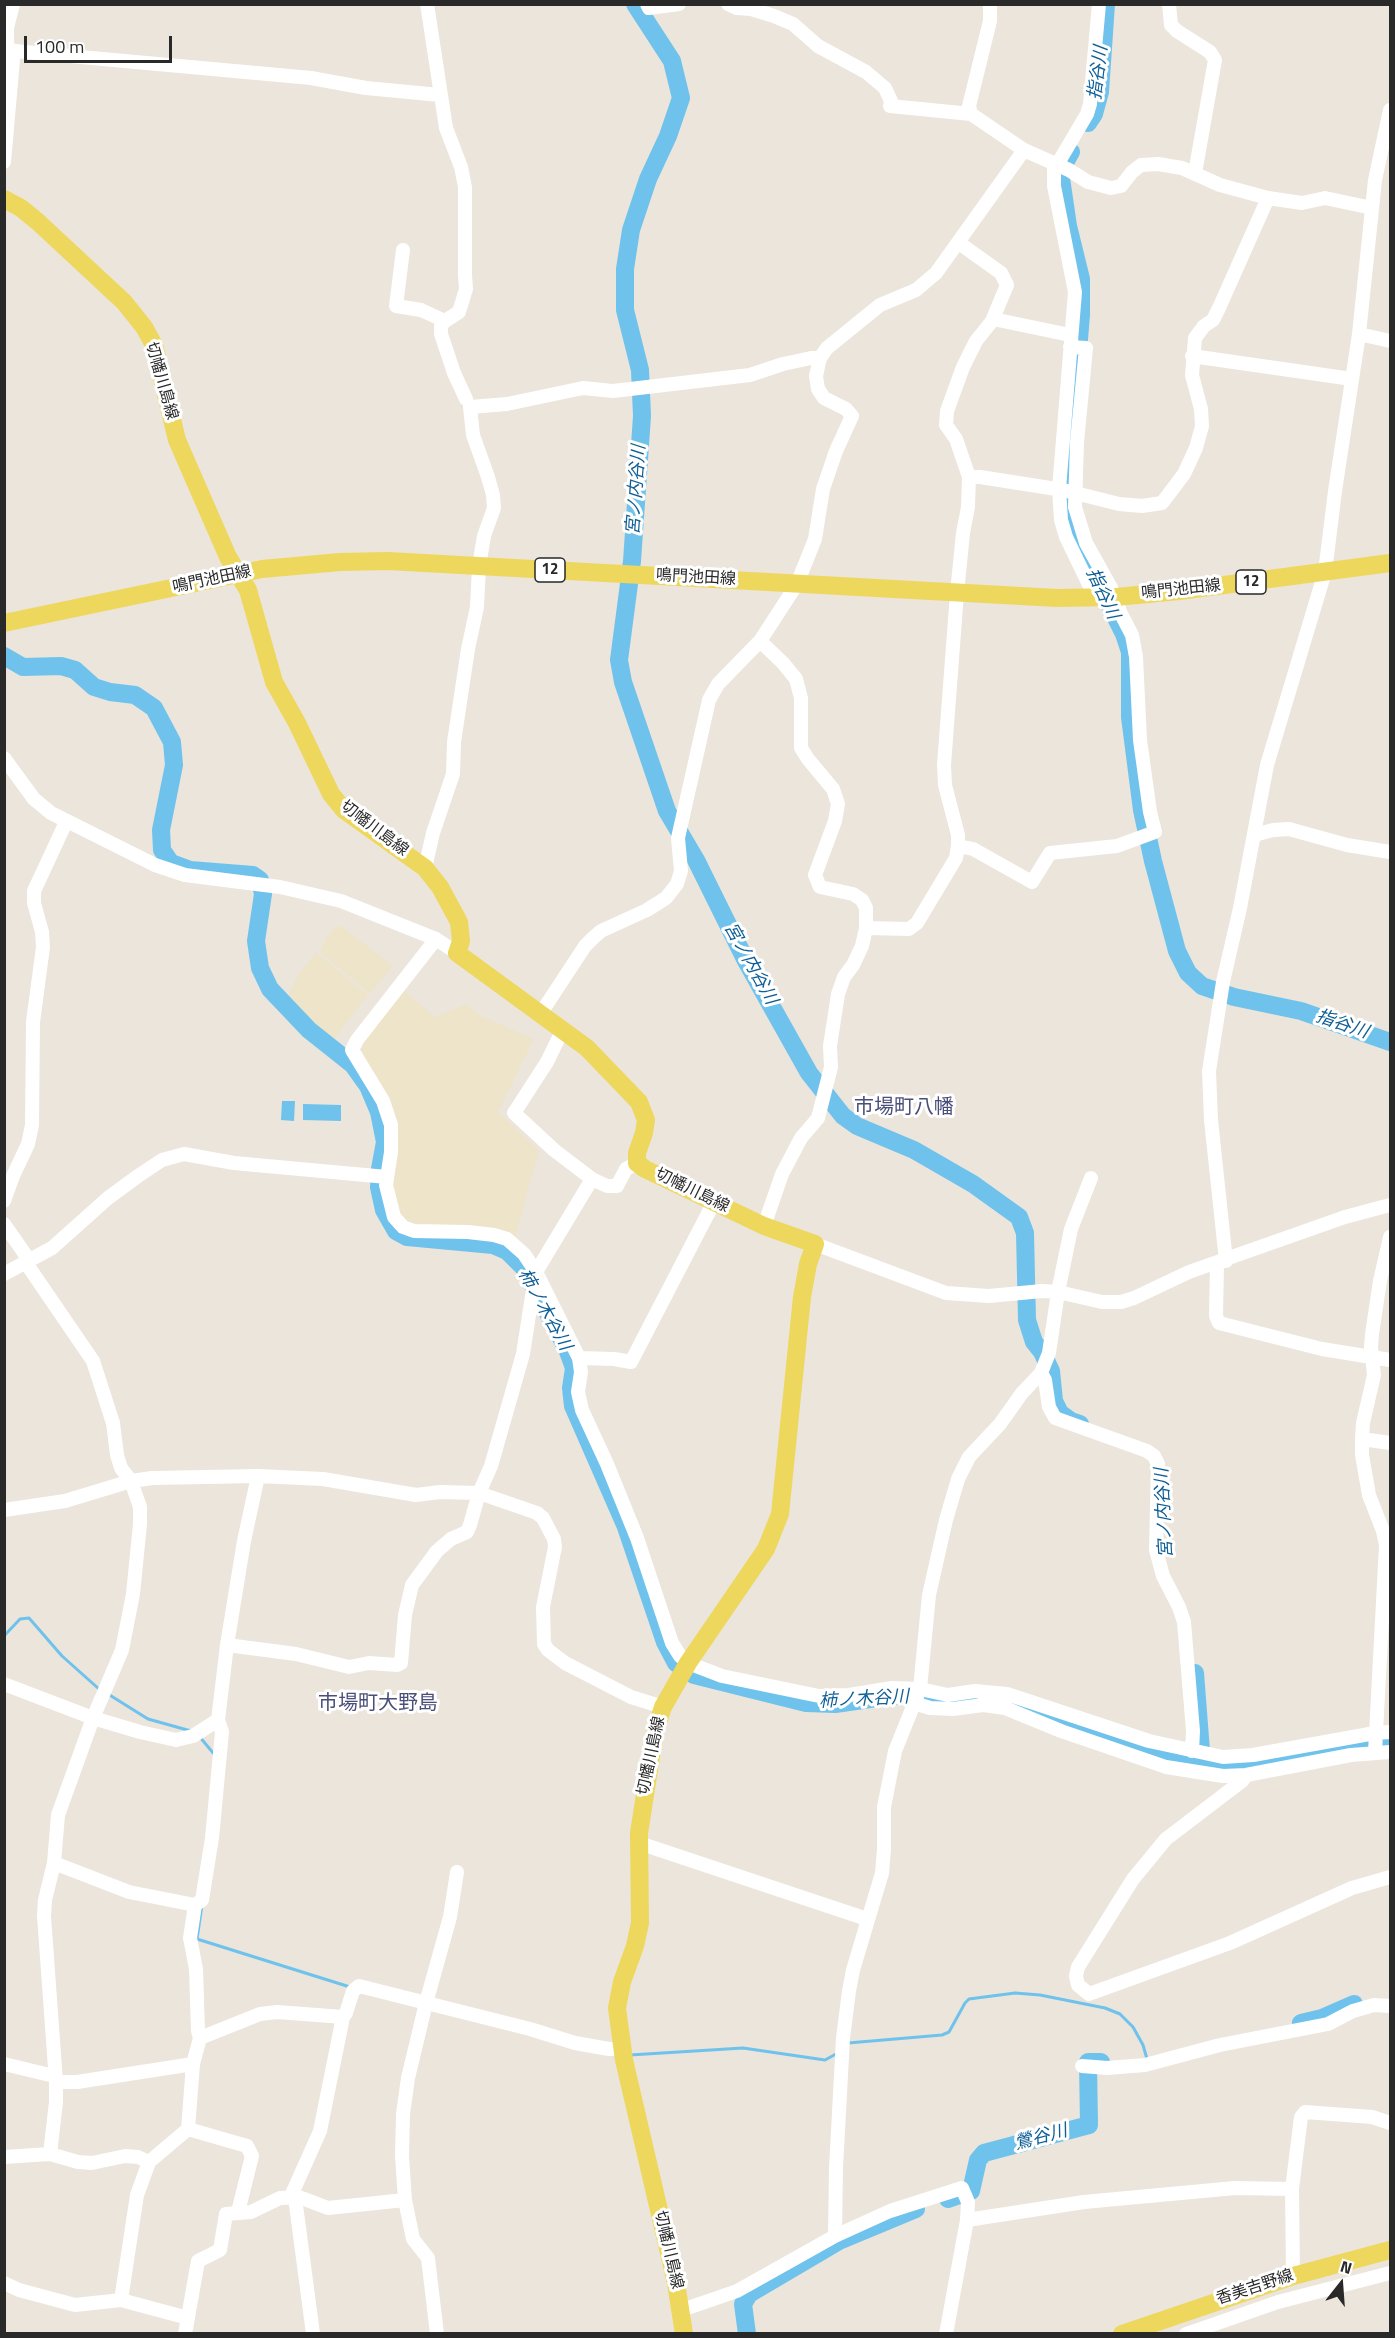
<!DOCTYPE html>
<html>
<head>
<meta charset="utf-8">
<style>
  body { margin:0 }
  #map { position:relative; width:1395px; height:2338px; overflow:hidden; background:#ebe5db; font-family:"Titillium Web",sans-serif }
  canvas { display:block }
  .frame { position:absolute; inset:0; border:6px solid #292929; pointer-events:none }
  .north { position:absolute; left:1311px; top:2254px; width:60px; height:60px; -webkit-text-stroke:4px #fff; paint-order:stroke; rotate:17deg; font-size:16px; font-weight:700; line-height:24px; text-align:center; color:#292929 }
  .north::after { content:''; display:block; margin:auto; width:21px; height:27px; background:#292929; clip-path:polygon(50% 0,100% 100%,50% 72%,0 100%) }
  .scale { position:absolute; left:24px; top:36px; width:148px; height:27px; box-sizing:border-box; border:3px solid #292929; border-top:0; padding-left:8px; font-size:18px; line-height:21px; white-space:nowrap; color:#292929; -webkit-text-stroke:4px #fff; paint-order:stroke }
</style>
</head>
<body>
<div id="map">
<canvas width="1395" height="2338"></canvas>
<div class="frame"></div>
<div class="north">N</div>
<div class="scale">100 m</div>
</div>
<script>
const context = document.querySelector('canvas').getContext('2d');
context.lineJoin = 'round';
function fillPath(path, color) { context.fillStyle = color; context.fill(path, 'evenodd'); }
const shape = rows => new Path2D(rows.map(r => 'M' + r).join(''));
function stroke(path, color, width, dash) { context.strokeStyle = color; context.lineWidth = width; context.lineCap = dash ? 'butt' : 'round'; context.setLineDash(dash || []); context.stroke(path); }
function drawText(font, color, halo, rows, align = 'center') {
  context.font = font + ' "Titillium Web","Noto Sans JP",sans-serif'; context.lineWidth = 6; context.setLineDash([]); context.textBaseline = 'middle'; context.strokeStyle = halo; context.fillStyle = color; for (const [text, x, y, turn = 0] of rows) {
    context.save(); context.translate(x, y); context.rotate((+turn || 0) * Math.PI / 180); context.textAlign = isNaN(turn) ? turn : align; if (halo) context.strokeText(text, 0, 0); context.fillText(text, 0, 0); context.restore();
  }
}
fillPath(shape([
  [337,926,341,926,393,966,370,994,320,952,327,936],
  [316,952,368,995,331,1043,283,1007,297,977],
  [402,989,435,1017,466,1004,481,1016,534,1039,498,1112,539,1151,515,1237,426,1226,408,1222,395,1207,391,1187,394,1115,377,1076,358,1056,357,1047]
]), '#ede4ca');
fillPath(shape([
  [282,1101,295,1101,294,1121,281,1120],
  [303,1104,341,1105,341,1121,303,1120]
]), '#6fc2ec');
stroke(shape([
  [4,1636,20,1619,29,1618,62,1656,99,1689],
  [108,1694,148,1719,191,1731],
  [199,1736,214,1754],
  [202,1905,197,1939,350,1987],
  [848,2043,942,2035,949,2032,965,2003,969,1999,1015,1993,1040,1995,1105,2008,1120,2014,1133,2027,1143,2045,1147,2059],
  [630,2055,743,2048,825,2060,836,2054]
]), '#6fc2ec', 3);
stroke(shape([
  [635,4,672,61,681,98,668,136,648,179,631,230,625,269,625,310,640,370,642,416,632,561,619,660,623,682,667,811,696,860,745,959,809,1073,843,1116,857,1126,914,1150,973,1184,1019,1217,1025,1233,1027,1320,1034,1342,1042,1352,1051,1371,1054,1401,1060,1413,1071,1421,1080,1424],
  [1088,123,1094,114,1100,92,1106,4],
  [1071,152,1066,161,1061,178,1068,226,1081,279,1081,315,1068,472,1068,512,1074,534,1124,634,1130,652,1130,717,1142,810,1153,861,1177,951,1188,973,1202,986,1234,997,1301,1011,1390,1042],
  [4,656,23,667,61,666,75,670,94,687,110,692,135,695,154,708,172,742,174,765,161,830,162,850,171,863,190,870,253,875,260,880,263,894,256,941,260,968,270,989,309,1030,353,1065,368,1086,379,1112,385,1142,380,1169,379,1187,384,1210,396,1231,407,1237,493,1245,507,1251,524,1268,567,1349,574,1368,571,1388,573,1406,626,1527,665,1642,676,1663,694,1675,806,1703,835,1704,891,1696,908,1696,951,1702,982,1697,1006,1700,1082,1730,1167,1756,1233,1768,1285,1761,1356,1746,1390,1744],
  [1195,1673,1202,1764],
  [1301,2023,1322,2018,1354,2004],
  [948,2199,971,2191,978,2160,984,2153,1089,2125,1088,2062,1101,2062],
  [747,2334,743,2304,749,2294,839,2241,916,2209]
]), '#6fc2ec', 18);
stroke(shape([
  [427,4,446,128,461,167,465,187,465,275,466,289,459,312,445,321,441,326,441,334,454,373,466,399],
  [647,4,649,8,679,4],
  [728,4,737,8,751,9,774,16,793,24,818,46,866,72,885,88,891,101,890,106,971,114,1024,150,1069,170,1088,182,1111,188,1121,186,1132,172,1141,165,1158,164,1182,168,1220,185,1268,198,1302,203,1325,198,1372,208],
  [1169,4,1171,25,1177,31,1210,52,1215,60,1195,173],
  [4,50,311,78,366,88,440,95],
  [971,114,969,106,990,21,990,4],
  [4,162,13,60,7,43,7,28,13,4],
  [403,250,396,306,421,310,445,321],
  [993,319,1070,335],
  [1359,334,1390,341],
  [1192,356,1352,379],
  [969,477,980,477,1063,490,1119,504,1142,506,1162,503,1184,474,1196,448,1202,426,1201,409,1192,375,1195,338,1204,326,1213,320,1219,308,1268,198],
  [1095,597,1066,537,1061,520,1059,489,1075,292,1054,186,1054,170,1087,114,1090,104,1099,4],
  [760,641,783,663,796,679,801,698,801,748,808,759,833,789,838,804,835,821,815,875,820,887,853,894,862,900,866,908,866,928,862,946,853,965,844,977,838,994,830,1046,831,1067,818,1118,801,1138,782,1174,764,1226],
  [4,758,34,799,51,813,155,865,185,875,280,887,341,901,436,939,457,953],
  [1254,835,1273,830,1289,829,1347,845,1390,852],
  [958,846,973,849,1032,882,1050,853,1117,846,1155,832,1150,812,1140,740,1136,657,1132,635,1120,612,1116,597,1086,543,1075,507,1077,442,1086,348,1070,347],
  [425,868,433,833,453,774,454,742,468,649,477,607,479,566,484,536,494,508,493,495,488,477,473,435,470,407,507,404,583,388,613,391,750,375,783,364,811,358,820,358],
  [866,928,909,929,917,923,956,858,958,846,958,835,945,785,944,765,957,593,963,533,968,507,969,477,956,439,946,425,947,411,963,367,976,341,992,321,1007,285,1001,273,959,243],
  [436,939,357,1040,352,1050,383,1101,391,1125,391,1152,386,1185,394,1217,403,1227,414,1231,468,1232,494,1235,507,1239,524,1254,536,1272,579,1358,581,1372,578,1392,582,1410,607,1464,637,1538,672,1643,680,1656,688,1663,722,1676,819,1696,849,1695,892,1688,920,1689,948,1695,975,1691,1007,1694,1149,1741,1223,1757,1253,1755,1375,1733,1390,1732],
  [541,1013,585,946,593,938,601,931,647,910,666,898,677,884,681,871,678,838,709,700,718,684,760,641,797,584,815,539,823,489,836,451,852,416,846,409,824,398,818,389,816,376,820,358,827,348,880,305,916,290,936,273,1024,150],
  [563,1029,547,1062,514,1113,554,1150,592,1179,607,1186,617,1186,626,1169,637,1163],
  [4,1201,13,1176,28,1144,32,1125,33,1022,43,947,42,932,34,903,34,891,66,822],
  [4,1224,25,1254,26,1263,93,1361,113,1423,117,1455,121,1468,131,1481,140,1507,140,1524,133,1594,122,1650,93,1718,58,1815,54,1863,45,1900,44,1916,56,2082,56,2102,50,2154,78,2162,92,2163,125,2156,138,2157,149,2162],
  [815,1244,946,1293,989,1296,1042,1291,1058,1292,1102,1302,1121,1302,1134,1298,1189,1272,1345,1217,1390,1205],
  [1226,1261,1211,1120,1209,1071,1223,982,1240,908,1267,765,1325,572,1335,491,1359,334,1375,180,1390,110],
  [1217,1264,1216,1316,1219,1323,1322,1349,1390,1360],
  [536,1272,592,1179],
  [4,1274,52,1248,108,1198,138,1176,162,1160,184,1154,234,1163,387,1177],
  [579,1358,614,1359,631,1362,714,1202],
  [1041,1373,1045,1380,1049,1407,1055,1418,1147,1451,1154,1456,1158,1464,1156,1550,1163,1576,1179,1607,1184,1622,1193,1731,1192,1751],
  [1362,1439,1390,1443],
  [4,1510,65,1501,131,1481,152,1478,258,1476,323,1479,416,1495,440,1492,479,1493,537,1513,543,1518,554,1539,555,1547,543,1607,544,1644,548,1650,565,1663,631,1697,663,1707],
  [227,1645,296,1654,349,1667,369,1663,397,1665,401,1663,405,1615,412,1585,437,1551,451,1539,467,1532,470,1525,479,1493,491,1466,523,1354,532,1296,541,1284],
  [4,1684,93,1718,140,1732,176,1740,193,1736,218,1720],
  [914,1703,930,1708,953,1709,983,1705,1005,1708,1061,1731,1166,1767,1223,1776,1246,1775,1351,1755,1390,1752],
  [1375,1752,1386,1545,1383,1531,1369,1495,1362,1455,1362,1439,1363,1423,1374,1375,1371,1347,1372,1334,1380,1281,1390,1237],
  [1246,1775,1242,1781,1166,1839,1133,1879,1078,1967,1076,1976,1078,1985,1089,1994,1230,1943,1352,1888,1390,1877],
  [639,1843,867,1919],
  [54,1863,129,1892,195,1905],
  [200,2038,260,2014,277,2012,343,2017,346,2013,353,1991,359,1986,530,2029,575,2043,609,2049,622,2049],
  [4,2064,54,2076],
  [1082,2066,1107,2068,1145,2065,1220,2045,1328,2024,1353,2011,1374,2005,1390,2006],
  [56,2082,77,2082,193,2064],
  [188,2129,247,2146,252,2156,238,2212],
  [4,2157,50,2154],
  [291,2196,320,2131,343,2017],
  [967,2220,1084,2202,1235,2188,1292,2189],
  [835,2236,836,2168,843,2038,849,1991,853,1970,882,1873,884,1849,884,1807,895,1751,920,1689,929,1595,946,1520,958,1479,969,1457,1000,1424,1022,1393,1041,1373,1049,1353,1058,1292,1071,1229,1091,1178],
  [1293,2276,1292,2189,1301,2117,1305,2112,1372,2117,1390,2123],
  [4,2283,19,2290,75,2305,121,2300,188,2318],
  [121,2300,137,2195,149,2162,188,2129,193,2064,200,2038,198,2031,196,1969,190,1938,195,1905,202,1900,212,1838,222,1732,218,1720,227,1645,244,1541,258,1476],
  [682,2310,737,2291,835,2236,890,2211,962,2188,968,2202,967,2220,946,2334],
  [185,2334,198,2261,220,2250,226,2214,251,2212,280,2198,299,2197],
  [313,2334,296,2205,299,2197,328,2208,405,2200],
  [437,2334,428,2258,413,2239,405,2200,402,2156,403,2114,408,2078,426,2003,450,1917,457,1872],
  [1186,2334,1278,2302,1390,2273]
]), '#fff', 14);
stroke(shape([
  [4,199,21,208,38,222,124,302,144,327,154,345,177,440,228,557,248,590,274,682,297,723,331,794,344,810,425,868,440,887,459,922,461,941,457,953,587,1048,639,1102,646,1120,644,1133,637,1153,637,1163,645,1169,764,1226,815,1244,808,1264,802,1297,780,1514,766,1549,688,1663,663,1707,655,1731,639,1833,640,1923,635,1946,622,1982,617,2008,624,2060,676,2283,684,2334],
  [4,623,262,569,340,562,388,561,1057,598,1116,597,1179,591,1390,563],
  [1122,2334,1293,2276,1390,2250]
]), '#eed75d', 18);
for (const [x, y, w] of [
  [550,570,30],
  [1251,582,30]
]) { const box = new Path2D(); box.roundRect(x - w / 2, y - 12, w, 24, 4.5); context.fillStyle = '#fff'; context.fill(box); stroke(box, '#292929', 1.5); }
drawText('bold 15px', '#292929', null, [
  ["12",550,570],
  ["12",1251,582]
]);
drawText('16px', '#292929', '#fff', [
  ["切幡川島線",161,381,74],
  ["鳴門池田線",696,578,3],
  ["鳴門池田線",212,580,-12],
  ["鳴門池田線",1181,590,-6],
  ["切幡川島線",374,829,37],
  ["切幡川島線",692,1191,26],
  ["切幡川島線",652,1756,-78],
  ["切幡川島線",668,2250,77],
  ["香美吉野線",1255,2288,-18]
]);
drawText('italic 18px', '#0f5f97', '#fff', [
  ["指谷川",1099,73,-83],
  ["宮ノ内谷川",637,490,-86],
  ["指谷川",1102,594,65],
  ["宮ノ内谷川",750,964,61],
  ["指谷川",1342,1025,19],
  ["柿ノ木谷川",544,1310,61],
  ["宮ノ内谷川",1165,1513,-93],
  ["柿ノ木谷川",864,1700,-3],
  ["鶯谷川",1041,2138,-15]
]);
drawText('20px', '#4a4f79', '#fff', [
  ["市場町八幡",904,1108],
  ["市場町大野島",378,1704]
]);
</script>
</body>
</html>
